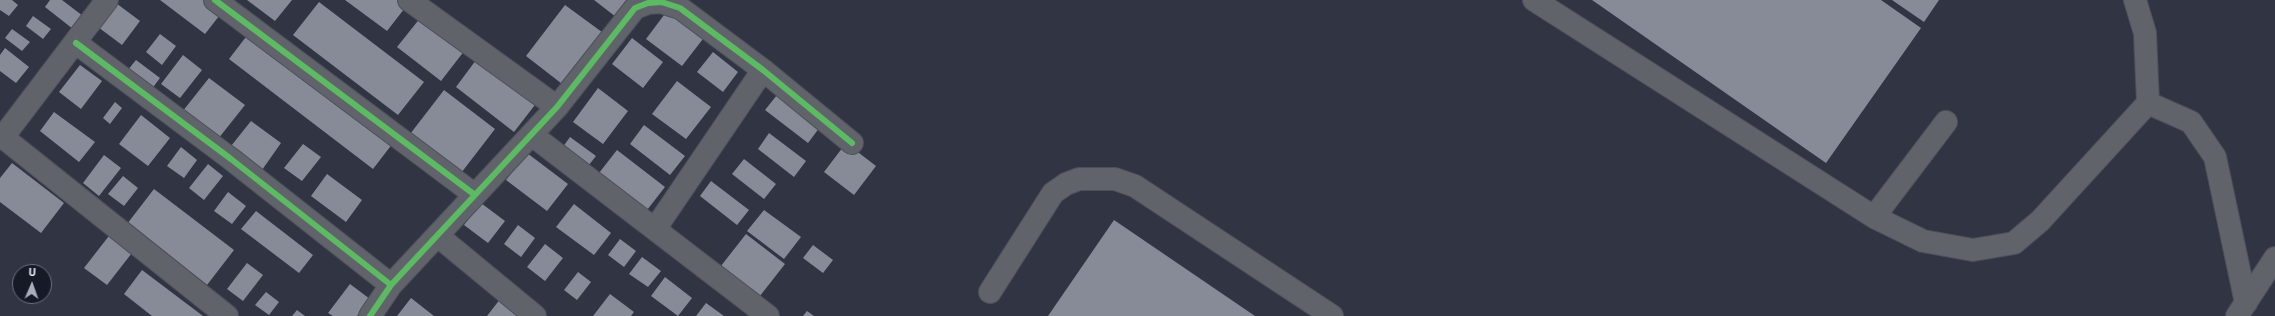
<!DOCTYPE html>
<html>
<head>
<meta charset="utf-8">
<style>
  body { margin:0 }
  #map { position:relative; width:2275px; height:316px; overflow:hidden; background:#313543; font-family:Roboto,sans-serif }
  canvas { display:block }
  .north { position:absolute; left:12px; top:264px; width:40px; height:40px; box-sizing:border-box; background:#161926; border:1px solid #6b6f7c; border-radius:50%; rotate:2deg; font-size:11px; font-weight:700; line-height:16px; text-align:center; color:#ebeffd }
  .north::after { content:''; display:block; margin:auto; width:14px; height:18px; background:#aaaebc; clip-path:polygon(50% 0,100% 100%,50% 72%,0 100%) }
</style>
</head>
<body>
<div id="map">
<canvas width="2275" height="316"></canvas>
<div class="north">U</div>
</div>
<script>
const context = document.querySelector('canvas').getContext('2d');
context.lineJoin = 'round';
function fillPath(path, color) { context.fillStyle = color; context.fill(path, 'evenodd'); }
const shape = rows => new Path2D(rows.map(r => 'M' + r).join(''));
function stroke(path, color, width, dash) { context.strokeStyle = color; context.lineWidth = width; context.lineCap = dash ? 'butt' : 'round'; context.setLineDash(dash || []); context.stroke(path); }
fillPath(shape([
  [0,0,12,0,18,5,9,16,0,10],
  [50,0,62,0,83,16,73,29,45,7],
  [112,0,140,21,122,45,94,24],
  [160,0,208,0,223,11,205,34],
  [247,0,292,0,275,21],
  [345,0,402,0,408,4,387,31],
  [594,0,628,0,616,17],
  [1592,0,1881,0,1921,28,1826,163],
  [1892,0,1939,0,1924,22],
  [319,2,424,82,398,115,293,35],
  [565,5,606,35,566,87,526,56],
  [670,7,706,35,682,66,646,39],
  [33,16,51,29,43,39,26,26],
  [421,17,465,50,441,81,397,47],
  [12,29,30,42,22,51,5,38],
  [249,33,393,143,373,169,229,59],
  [160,34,176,46,162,65,146,52],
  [632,38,663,62,643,88,612,64],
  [5,48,29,67,16,83,0,71,0,55],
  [713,52,738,72,723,92,697,72],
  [183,55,202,70,180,98,161,84],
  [479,56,538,101,514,132,456,87],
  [136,60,160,78,148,94,123,76],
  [80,65,102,81,81,109,59,92],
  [209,78,245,105,218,139,182,112],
  [677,81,711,107,686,139,652,114],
  [598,88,628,111,603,144,573,122],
  [444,90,495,129,458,177,407,138],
  [777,95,820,127,808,143,765,110],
  [115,102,122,108,110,124,103,118],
  [54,112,95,142,79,162,40,131],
  [141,115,170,138,148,166,119,144],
  [251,121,281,143,262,170,231,146],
  [644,125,685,156,670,175,630,144],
  [769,133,806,161,794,177,758,149],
  [570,137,596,156,585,170,560,151],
  [846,143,876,166,854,195,824,172],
  [303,144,321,157,302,181,284,168],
  [181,147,197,160,184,178,167,166],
  [617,150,665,187,647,210,599,173],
  [527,153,568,184,547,211,506,180],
  [104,155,121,168,99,196,83,183],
  [744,159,776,184,764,199,732,174],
  [12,163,64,203,41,233,0,202,0,178],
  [208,164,223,176,204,200,189,188],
  [327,174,362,200,346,222,311,196],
  [123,176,138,188,124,206,108,194],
  [711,181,749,210,737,225,700,196],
  [154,189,234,250,207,285,127,224],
  [228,192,246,206,232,224,214,211],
  [481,203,505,221,488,243,464,225],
  [574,204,611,233,594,255,556,227],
  [764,210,801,237,784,259,747,231],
  [256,211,313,255,299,273,241,229],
  [1114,220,1255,316,1048,316],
  [518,225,535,238,521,257,504,244],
  [112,232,135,249,107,285,84,268],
  [746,234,785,264,756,301,717,271],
  [620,239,636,251,624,267,608,255],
  [545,244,563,258,545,281,527,267],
  [813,245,833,260,823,273,803,258],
  [642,257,661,271,648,287,629,274],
  [247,263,263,275,243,301,227,289],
  [142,270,203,316,152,316,124,294],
  [578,272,591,282,577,300,564,290],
  [665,277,692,298,678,316,651,296],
  [350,284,370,299,357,316,333,316,328,313],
  [266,292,279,302,269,315,255,305],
  [504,294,523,316,487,316],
  [610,294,634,312,631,316,593,316],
  [411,298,434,316,397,316],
  [706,303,724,316,696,316],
  [297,310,305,316,292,316],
  [807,311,814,316,803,316]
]), '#878b98');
const minor = shape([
  [215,0,475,195],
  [409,0,557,107],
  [1534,0,1874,217,1923,241,1973,250,2014,243,2040,221,2148,103],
  [2135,0,2145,33,2148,103,2191,122,2215,157,2246,303],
  [76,43,231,159,391,285],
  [0,135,227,316],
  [532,135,768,316],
  [3,137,107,0],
  [1874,217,1946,122],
  [655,229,763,70],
  [438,236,535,316],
  [990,292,1053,193,1066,184,1079,179,1115,179,1135,186,1332,316],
  [370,316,391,285,557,107,635,8,648,3,661,2,680,8,763,70,852,143],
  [2237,316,2275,258]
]);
stroke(minor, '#4d505b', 24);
stroke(minor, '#61636b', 22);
stroke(shape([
  [215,0,475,195],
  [76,43,231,159,391,285],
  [370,316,391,285,557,107,635,8,648,3,661,2,680,8,763,70,852,143]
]), '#5cba63', 6);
</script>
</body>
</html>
